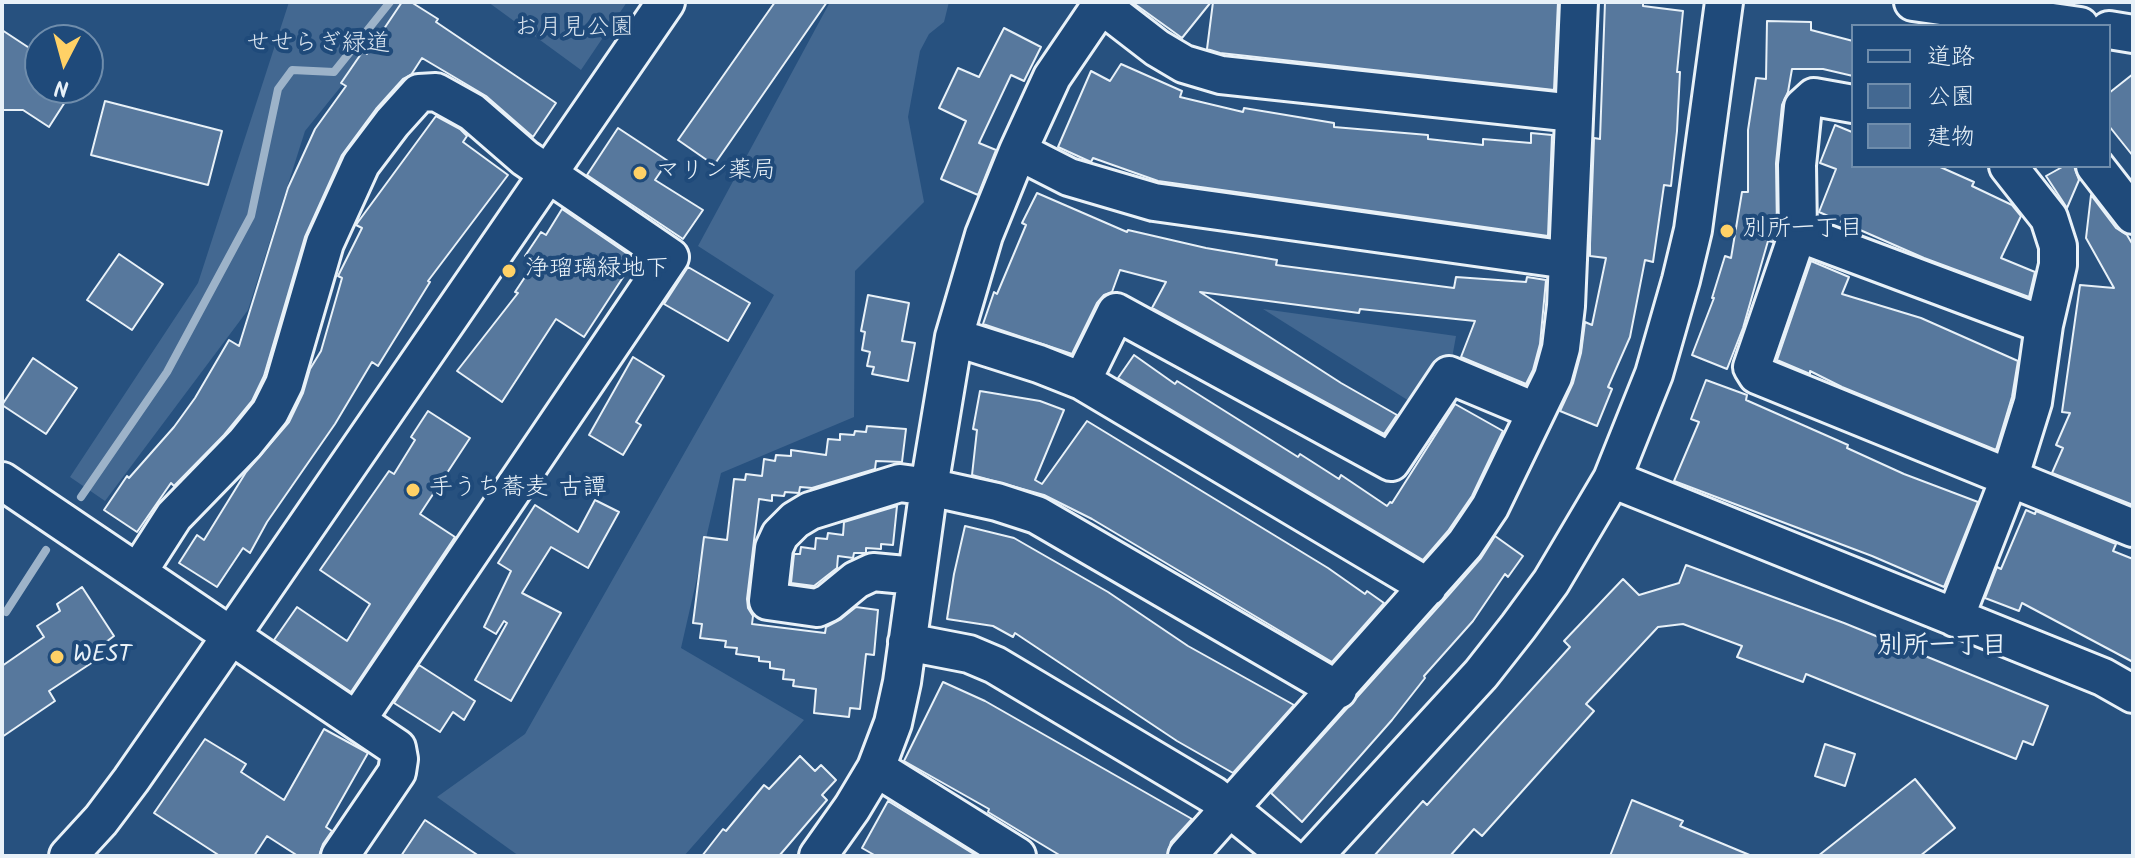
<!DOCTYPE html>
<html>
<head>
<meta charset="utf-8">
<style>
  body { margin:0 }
  #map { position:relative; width:2135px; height:858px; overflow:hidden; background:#27517f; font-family:Kalam,"Klee One",sans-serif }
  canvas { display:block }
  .frame { position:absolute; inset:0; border:4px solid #e8f1f8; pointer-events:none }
  .legend { position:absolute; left:1851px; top:24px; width:260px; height:144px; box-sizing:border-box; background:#1f4a7a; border:2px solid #6f8dac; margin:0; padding:10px 14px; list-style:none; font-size:24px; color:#e8f1f8 }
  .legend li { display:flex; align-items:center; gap:16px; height:40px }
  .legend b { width:40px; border:2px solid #6f8dac }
  .north { position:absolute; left:24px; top:24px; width:80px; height:80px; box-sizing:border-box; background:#1f4a7a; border:2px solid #6f8dac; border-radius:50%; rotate:186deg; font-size:22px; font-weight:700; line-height:32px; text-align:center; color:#e8f1f8 }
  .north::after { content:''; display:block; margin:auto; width:28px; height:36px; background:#ffd166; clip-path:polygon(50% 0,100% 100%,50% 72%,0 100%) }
</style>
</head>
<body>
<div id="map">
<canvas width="2135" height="858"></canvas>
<div class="frame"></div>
<ul class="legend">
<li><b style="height:10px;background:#1f4a7a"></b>道路</li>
<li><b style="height:22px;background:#436891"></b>公園</li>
<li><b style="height:22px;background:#57789d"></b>建物</li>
</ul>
<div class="north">N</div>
</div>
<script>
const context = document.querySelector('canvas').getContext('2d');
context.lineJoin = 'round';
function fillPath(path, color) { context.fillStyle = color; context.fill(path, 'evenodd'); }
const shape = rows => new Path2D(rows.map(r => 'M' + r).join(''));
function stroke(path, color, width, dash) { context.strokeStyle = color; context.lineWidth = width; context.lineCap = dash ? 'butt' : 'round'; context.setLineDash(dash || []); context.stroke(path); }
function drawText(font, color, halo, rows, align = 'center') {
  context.font = font + ' Kalam,"Klee One",sans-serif'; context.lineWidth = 8; context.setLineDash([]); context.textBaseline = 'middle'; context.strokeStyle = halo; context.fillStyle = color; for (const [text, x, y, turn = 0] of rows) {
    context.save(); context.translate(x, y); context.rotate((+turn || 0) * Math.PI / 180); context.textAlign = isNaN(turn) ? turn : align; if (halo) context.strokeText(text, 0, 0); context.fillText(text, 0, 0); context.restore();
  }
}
fillPath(shape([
  [289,2,409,2,305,131,248,310,105,501,70,477,198,283],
  [488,2,627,2,581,70],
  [830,2,949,2,944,22,929,34,920,51,908,117,924,202,855,271,854,417,721,473,681,648,804,720,684,856,519,856,437,797,525,734,774,295,698,246],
  [1263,309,1456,336,1449,375,1425,411]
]), '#436891');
stroke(shape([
  [81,497,167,372,251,216,278,89,292,70,334,72,390,2],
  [6,612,46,550]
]), '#9db3c9', 8);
const building = shape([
  [402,2,411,2,438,19,436,22,556,103,533,137,486,96,422,58,411,75,403,79,376,109,342,155,305,237,264,376,252,401,224,435,174,486,171,483,137,532,104,510,127,476,129,478,174,427,195,398,229,340,239,346,288,188,315,129,346,86,341,83,363,51,367,54,402,2],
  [775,2,827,2,714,165,678,140,775,2],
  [1132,2,1211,2,1182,38,1132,2],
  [1213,2,1558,2,1554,90,1220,53,1207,49,1213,2],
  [1605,2,1643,2,1643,6,1683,11,1677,72,1680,72,1677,131,1671,186,1664,185,1653,262,1645,260,1630,337,1608,387,1612,389,1597,426,1560,411,1573,383,1581,353,1585,322,1592,325,1606,258,1590,256,1590,244,1594,138,1600,139,1605,2],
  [1767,21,1811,22,1811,30,1853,41,1853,76,1823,69,1792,69,1788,92,1782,105,1776,163,1777,230,1773,242,1768,241,1743,328,1727,369,1692,355,1714,298,1712,298,1725,256,1731,258,1742,192,1748,192,1748,130,1756,78,1766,79,1767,21],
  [1004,28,1041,47,1024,81,1011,75,979,143,996,150,978,195,941,179,966,121,939,108,958,68,979,77,1004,28],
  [2,30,40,55,40,88,74,88,49,127,23,110,2,110,2,30],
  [1121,64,1182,91,1180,97,1243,112,1244,108,1334,123,1334,127,1428,135,1428,139,1483,145,1483,139,1531,143,1531,133,1552,135,1548,236,1158,181,1093,158,1091,162,1058,147,1091,71,1110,81,1121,64],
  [2133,74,2133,156,2109,126,2109,93,2133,74],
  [105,101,222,131,208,185,91,155,105,101],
  [436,116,460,129,467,136,463,142,508,175,428,281,430,282,378,366,372,362,335,424,267,522,250,553,243,548,217,587,179,563,197,535,204,540,246,472,289,422,303,393,310,369,321,351,342,278,338,276,362,228,356,225,358,222,436,116],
  [1835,125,1852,132,1853,129,1853,166,1938,166,1974,182,1972,186,2012,205,2021,216,2001,258,2035,272,2029,297,1924,258,1819,212,1836,169,1820,163,1835,125],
  [618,128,668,161,655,180,703,210,683,239,587,175,618,128],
  [2064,166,2074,166,2079,180,2067,208,2046,176,2064,166],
  [1037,193,1127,232,1128,230,1206,248,1277,260,1276,265,1454,288,1456,277,1526,282,1527,277,1546,280,1540,344,1533,370,1526,384,1461,357,1475,321,1360,309,1359,313,1200,292,1341,383,1397,415,1384,434,1152,308,1166,282,1120,270,1112,292,1104,295,1097,303,1072,354,983,324,994,292,997,294,1026,225,1022,223,1037,193],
  [2091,195,2116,228,2127,235,2133,245,2133,505,2052,473,2063,448,2056,445,2070,413,2062,412,2080,285,2114,288,2086,238,2091,195],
  [562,209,635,259,584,337,556,319,502,402,457,371,518,293,515,292,535,262,525,256,541,232,546,235,562,209],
  [119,254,163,284,132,330,87,300,119,254],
  [1811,261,1849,277,1842,294,1921,318,2018,361,2012,397,1996,450,1842,387,1810,371,1810,374,1777,360,1811,261],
  [688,267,750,303,728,341,664,304,688,267],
  [868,295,909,303,902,341,915,343,908,381,872,374,874,367,867,366,870,352,862,350,865,332,861,331,868,295],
  [1134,355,1175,384,1177,381,1298,457,1300,454,1339,479,1341,475,1387,506,1390,502,1392,503,1455,404,1503,431,1472,496,1448,531,1423,560,1118,378,1134,355],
  [633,357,664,376,636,422,641,425,623,455,589,435,633,357],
  [33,358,77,388,46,434,2,405,33,358],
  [1706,380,1747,395,1746,400,1848,445,1847,448,1904,474,1978,502,1944,587,1872,556,1674,481,1699,422,1691,419,1706,380],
  [980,391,1040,401,1064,410,1035,480,1042,484,1087,421,1328,568,1365,594,1367,591,1384,603,1332,662,1092,519,1044,495,972,475,977,430,973,429,980,391],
  [428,411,470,438,420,514,455,537,351,692,274,640,297,607,347,641,370,604,320,570,389,471,394,474,415,440,411,437,428,411],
  [867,426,906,429,902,462,876,461,875,469,812,488,800,487,799,493,785,492,784,496,772,495,772,501,759,499,747,599,748,608,753,616,752,624,825,633,826,627,841,619,856,607,878,610,874,655,866,654,860,709,850,708,849,717,814,713,816,689,793,686,794,680,783,679,784,670,770,668,770,662,759,661,759,657,736,654,737,648,725,647,726,641,700,638,702,624,693,623,704,537,727,540,734,479,745,480,746,474,762,476,764,459,775,461,776,455,791,456,791,450,826,455,828,439,840,440,840,434,854,435,855,431,866,432,867,426],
  [595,500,619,512,588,568,551,547,522,593,561,613,511,701,475,680,507,623,504,621,496,634,484,627,511,571,498,563,535,505,578,532,595,500],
  [897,506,893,545,881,544,881,549,866,548,866,553,854,553,853,558,838,556,837,568,814,586,791,583,794,554,800,554,801,547,815,549,816,538,827,539,828,533,843,535,844,522,897,506],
  [2026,510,2035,514,2036,511,2116,544,2113,551,2133,559,2133,662,2022,603,2019,611,1985,598,1997,567,2001,569,2026,510],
  [965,526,1014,538,1108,592,1188,646,1294,705,1233,773,1177,741,1015,633,1013,637,993,626,947,619,954,574,965,526],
  [1495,536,1523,556,1508,577,1505,574,1473,621,1424,676,1425,678,1392,720,1302,822,1271,793,1446,598,1481,558,1495,536],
  [1686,565,1844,623,2048,706,2033,745,2023,741,2016,759,1806,674,1803,682,1737,657,1742,646,1683,624,1658,627,1586,704,1594,711,1482,836,1474,829,1450,856,1374,856,1423,801,1427,805,1570,647,1564,641,1623,579,1639,595,1679,583,1686,565],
  [82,587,114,636,94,651,99,658,49,691,55,701,2,737,2,666,44,637,37,626,60,611,57,604,82,587],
  [419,665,475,701,464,720,453,712,440,732,394,703,419,665],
  [943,682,985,701,1192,819,1171,842,1167,856,1061,856,988,812,989,809,904,761,943,682],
  [324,729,368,753,326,827,332,831,323,844,319,856,298,856,267,836,254,856,220,856,154,813,205,739,246,764,241,772,284,800,324,729],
  [1825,744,1855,754,1845,786,1815,776,1825,744],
  [800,756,815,771,821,765,836,780,822,795,827,800,779,856,702,856,723,829,726,831,764,785,769,789,800,756],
  [1915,779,1955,828,1920,856,1818,856,1915,779],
  [1632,800,1683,821,1680,826,1752,856,1610,856,1632,800],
  [888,801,977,856,876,856,862,848,888,801],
  [425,820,479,856,401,856,425,820]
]);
fillPath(building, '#57789d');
stroke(building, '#e8f1f8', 2);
const minor = shape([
  [1913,2,2080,26],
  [1100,4,1157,48,1184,64,1221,75,1574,113],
  [2109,30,2133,34],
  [1853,104,1814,97,1803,107,1797,165,1798,233,1752,367,1757,375,2133,528],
  [1018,151,1069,177,1154,202,1568,260],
  [2095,166,2133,215],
  [1798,233,2044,325],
  [954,337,1039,364,1082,381,1428,587],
  [1082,381,1116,312,1391,462,1449,375,1535,411],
  [1612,479,2103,677,2133,694],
  [2,481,397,748,399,759,397,772,340,856],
  [138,572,174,516,245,443,270,412,284,384,325,243,361,164,392,123,419,93,436,92,472,112,525,158,670,257,357,720],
  [916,576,873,572,856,580,828,603,817,608,768,601,774,548,780,535,795,520,810,511,900,483,929,487,997,502,1037,515,1338,690],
  [1955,618,2009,479,2033,402,2044,325,2058,265,2058,246,2049,218,2008,166],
  [907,642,969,654,995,665,1213,795,1288,856],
  [876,768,1017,856],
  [68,856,101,820,131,780,213,662,666,2],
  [818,856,852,808,876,768,893,723,902,682,929,487,954,337,984,235,1018,151,1052,77,1103,2],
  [1187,856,1465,544,1490,507,1553,377,1561,348,1566,306,1579,2],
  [1314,856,1481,674,1518,627,1551,582,1612,479,1654,374,1681,280,1693,230,1724,2]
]);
stroke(minor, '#e8f1f8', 42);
stroke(minor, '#1f4a7a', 36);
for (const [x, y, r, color] of [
  [640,173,8,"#ffd166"],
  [1727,231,8,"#ffd166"],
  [509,271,8,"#ffd166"],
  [413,490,8,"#ffd166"],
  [57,657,8,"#ffd166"]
]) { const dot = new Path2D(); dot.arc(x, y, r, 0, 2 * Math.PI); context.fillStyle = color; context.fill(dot); stroke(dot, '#1f4a7a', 3); }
drawText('24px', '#d8e3ee', '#1f4a7a', [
  ["お月見公園",574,30],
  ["せせらぎ緑道",318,46]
]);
drawText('24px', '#e8f1f8', '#1f4a7a', [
  ["マリン薬局",656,173],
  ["別所一丁目",1743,231],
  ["浄瑠璃緑地下",525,271],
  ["手うち蕎麦 古譚",429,490],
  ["WEST",73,657]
], 'left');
drawText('bold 26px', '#e8f1f8', '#1f4a7a', [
  ["別所一丁目",1942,649]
]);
</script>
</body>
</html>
